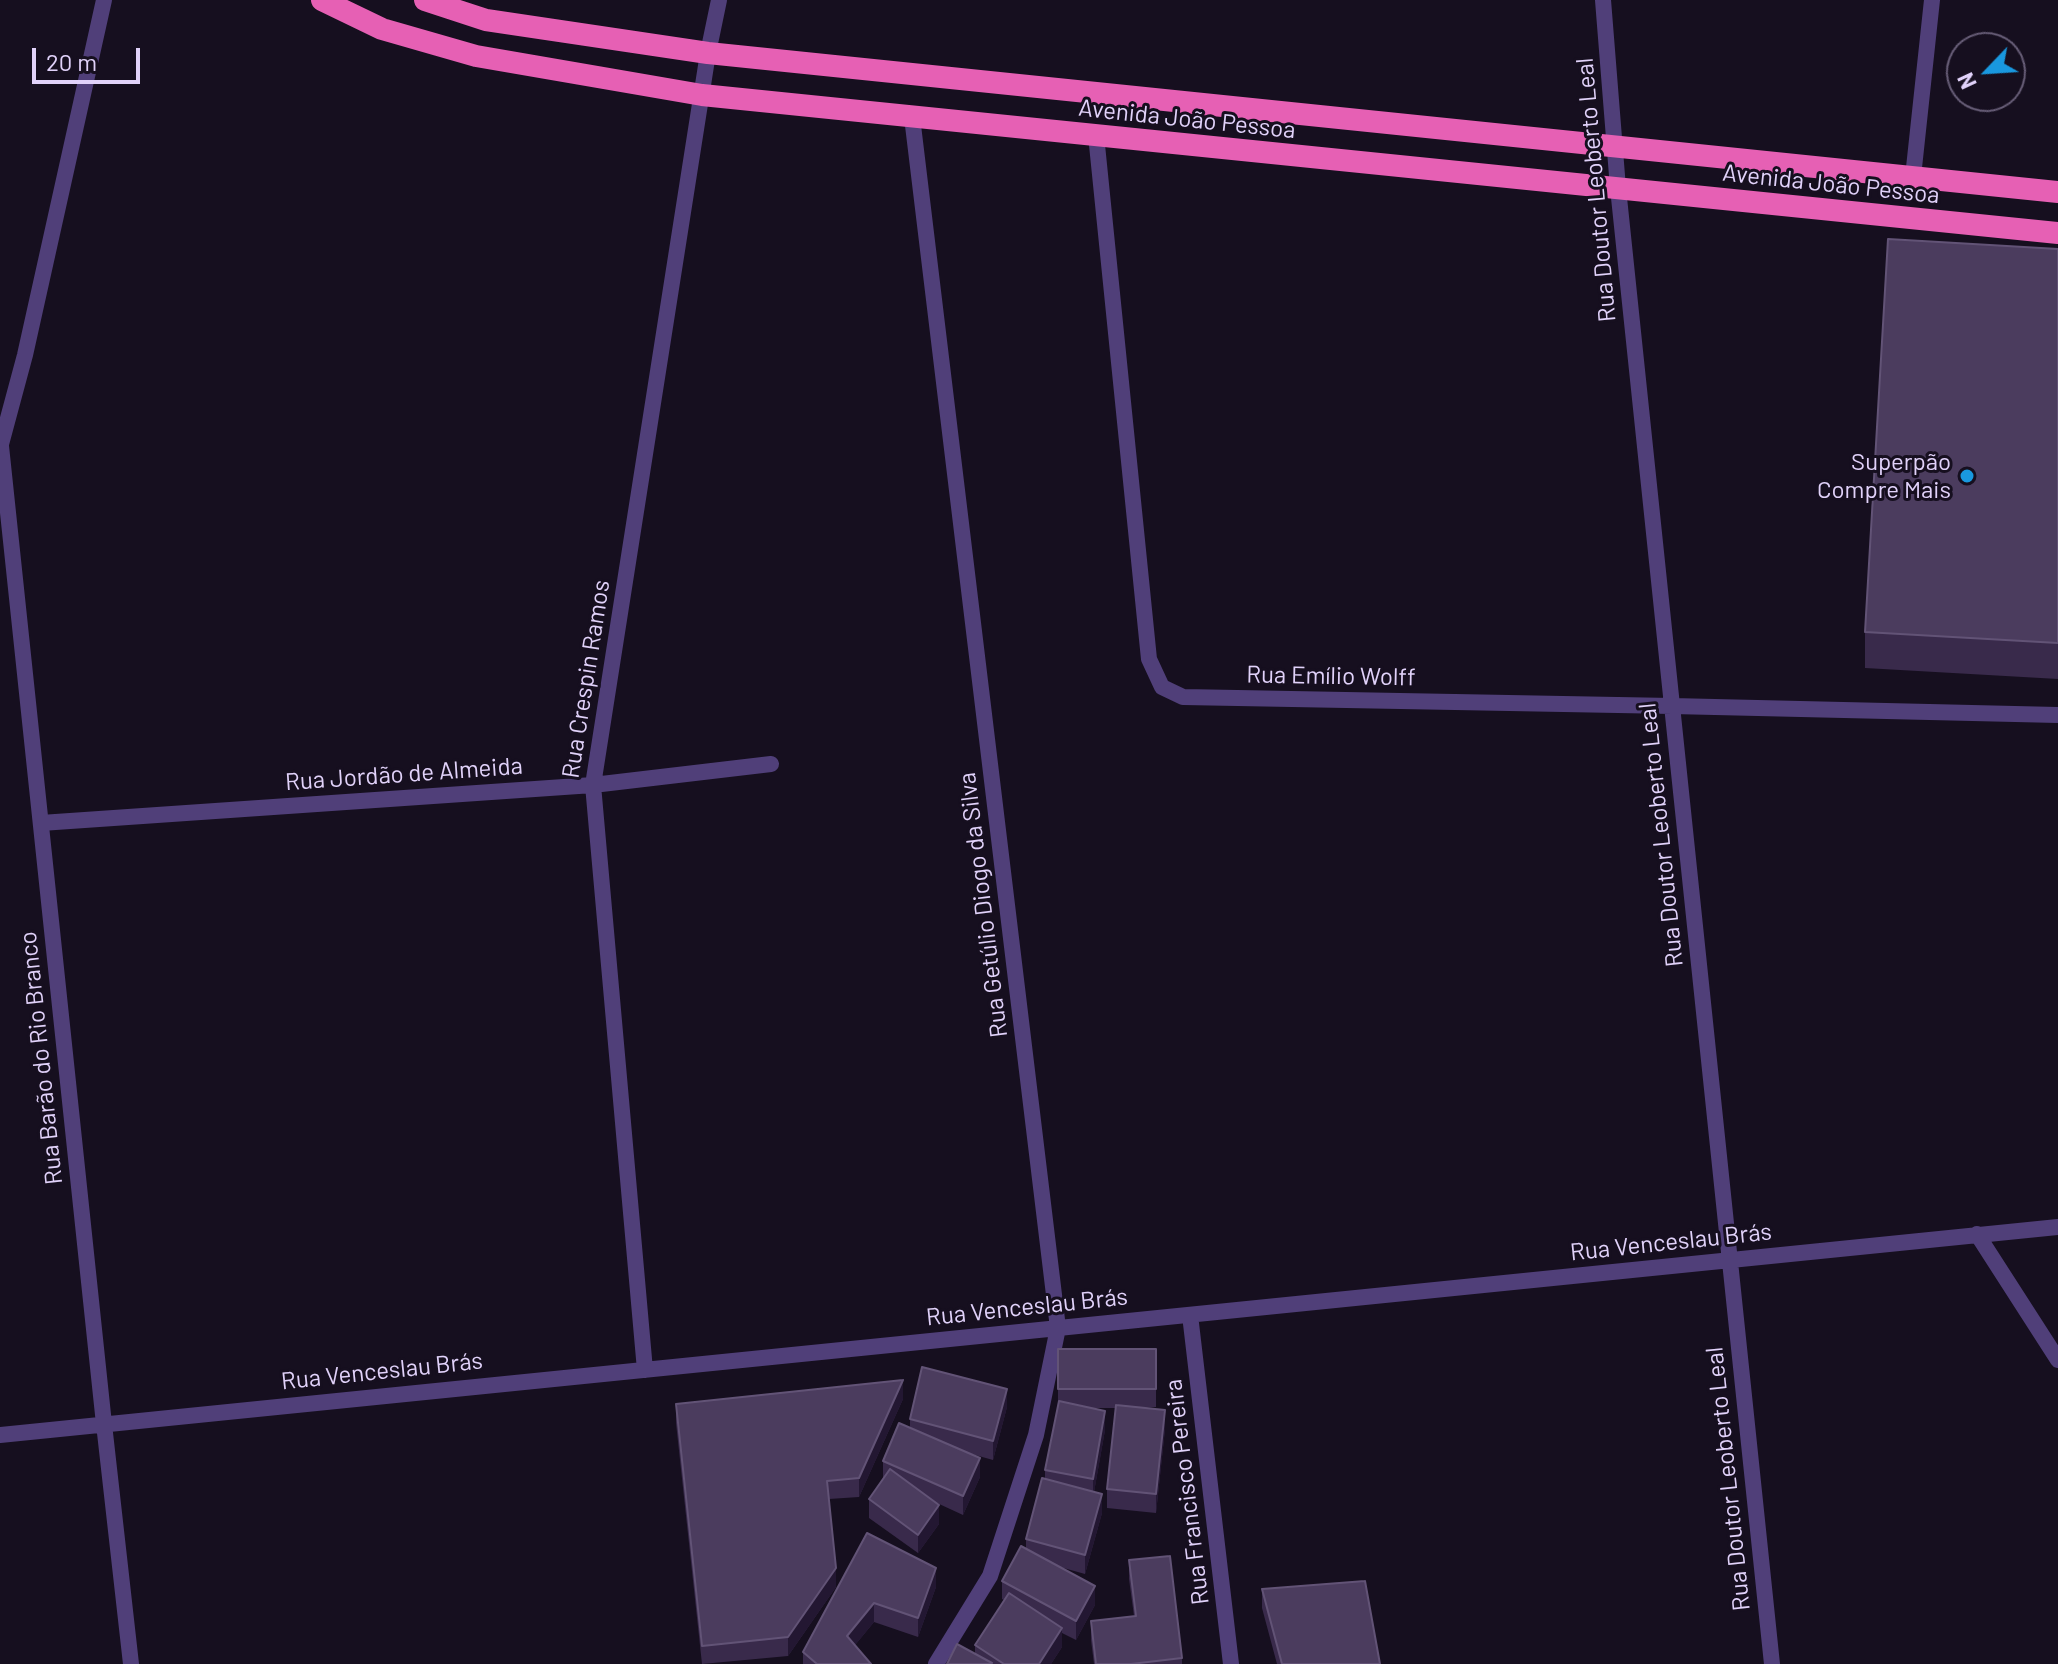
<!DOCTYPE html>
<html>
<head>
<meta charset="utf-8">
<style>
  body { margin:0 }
  #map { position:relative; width:2058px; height:1664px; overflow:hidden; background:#160f1f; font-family:Barlow,sans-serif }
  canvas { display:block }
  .north { position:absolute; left:1946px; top:32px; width:80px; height:80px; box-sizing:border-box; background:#160f1f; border:2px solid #675d77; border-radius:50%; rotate:245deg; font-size:22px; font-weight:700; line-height:32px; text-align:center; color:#e1d2fa }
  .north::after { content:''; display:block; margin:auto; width:28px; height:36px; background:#1998df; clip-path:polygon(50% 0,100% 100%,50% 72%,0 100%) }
  .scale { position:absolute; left:32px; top:48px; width:108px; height:36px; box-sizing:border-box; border:4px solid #e1d2fa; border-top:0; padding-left:10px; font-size:24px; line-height:28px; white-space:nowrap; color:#e1d2fa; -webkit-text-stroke:6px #160f1f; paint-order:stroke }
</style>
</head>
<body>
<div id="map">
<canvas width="2058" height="1664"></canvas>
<div class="north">N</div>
<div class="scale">20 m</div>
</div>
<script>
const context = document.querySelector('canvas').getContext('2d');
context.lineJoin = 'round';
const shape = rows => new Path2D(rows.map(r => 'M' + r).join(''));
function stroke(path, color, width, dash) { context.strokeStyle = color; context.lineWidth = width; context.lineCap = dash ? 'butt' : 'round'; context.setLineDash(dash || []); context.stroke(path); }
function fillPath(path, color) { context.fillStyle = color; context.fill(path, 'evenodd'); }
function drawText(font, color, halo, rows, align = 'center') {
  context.font = font + ' Barlow,sans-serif'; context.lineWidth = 6; context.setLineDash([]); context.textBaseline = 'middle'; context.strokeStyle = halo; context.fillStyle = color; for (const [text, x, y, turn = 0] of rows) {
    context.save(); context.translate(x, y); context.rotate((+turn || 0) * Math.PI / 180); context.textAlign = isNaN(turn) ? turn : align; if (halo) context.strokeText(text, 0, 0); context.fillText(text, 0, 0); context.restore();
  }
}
stroke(shape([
  [1603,0,1618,188,1772,1664],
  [912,117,1058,1328,1036,1435,990,1576,936,1664],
  [1096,135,1149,659,1162,687,1183,697,1672,706,2058,715],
  [1913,177,1932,0],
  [1,446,104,1424,131,1664],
  [0,448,25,355,104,0],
  [41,823,593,785,771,764],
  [1977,1234,2058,1360],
  [1190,1315,1231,1664],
  [645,1370,593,785,708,53,719,0],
  [0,1435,2058,1227]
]), '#503f79', 16);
stroke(shape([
  [322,0,382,29,476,56,702,95,2058,233],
  [425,0,486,20,708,53,2058,192]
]), '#e660b4', 22);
fillPath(shape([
  [2058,249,2058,679,1865,668,1865,632],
  [1058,1349,1156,1349,1156,1407,1138,1408,1165,1429,1156,1513,1107,1508,1107,1489,1116,1408,1090,1408,1105,1430,1094,1492,1102,1513,1085,1574,1060,1567,1095,1605,1076,1640,1062,1633,1062,1647,1051,1664,947,1664,975,1654,975,1645,1004,1600,1002,1599,1002,1581,1026,1548,1026,1539,1045,1478,1045,1470,1058,1404],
  [903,1399,859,1497,829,1499,836,1587,788,1656,702,1664,676,1423,676,1404],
  [1007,1407,993,1460,968,1453,980,1477,963,1515,937,1503,939,1524,918,1553,869,1518,869,1499,883,1479,883,1461,910,1428,910,1419],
  [867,1533,936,1587,918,1637,874,1622,855,1645,871,1664,803,1664,803,1652],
  [1129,1560,1182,1658,1182,1664,1094,1664,1091,1640,1091,1621,1134,1616,1129,1579],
  [1262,1589,1380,1664,1277,1664,1262,1608]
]), '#392a4b');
fillPath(shape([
  [903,1380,903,1399,859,1497,859,1478],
  [1007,1389,1007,1407,993,1460,993,1441],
  [1165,1410,1165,1429,1156,1513,1156,1494],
  [1105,1411,1105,1430,1093,1498,1093,1479],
  [980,1458,980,1477,963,1515,963,1496],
  [1102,1494,1102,1513,1085,1574,1085,1555],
  [939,1505,939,1524,918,1553,918,1535],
  [836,1568,836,1587,788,1656,788,1637],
  [936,1568,936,1587,918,1637,918,1618],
  [1095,1586,1095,1605,1076,1640,1076,1621],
  [874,1603,874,1622,847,1655,847,1636],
  [1062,1628,1062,1647,1051,1664,1039,1664]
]), '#231732');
const building = shape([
  [1888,239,2058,249,2058,643,1865,632,1888,239],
  [1058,1349,1156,1349,1156,1389,1058,1389,1058,1349],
  [922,1367,1007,1389,993,1441,910,1419,922,1367],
  [903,1380,859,1478,827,1481,836,1568,788,1637,702,1646,676,1404,903,1380],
  [1059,1401,1105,1411,1093,1479,1045,1470,1059,1401],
  [1116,1405,1165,1410,1156,1494,1107,1489,1116,1405],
  [899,1423,980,1458,963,1496,883,1461,899,1423],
  [890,1469,939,1505,918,1535,869,1499,890,1469],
  [1042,1478,1102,1494,1085,1555,1026,1539,1042,1478],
  [867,1533,936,1568,918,1618,874,1603,847,1636,871,1664,817,1664,803,1652,867,1533],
  [1021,1546,1095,1586,1076,1621,1002,1581,1021,1546],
  [1170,1556,1182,1658,1131,1664,1096,1664,1091,1621,1136,1616,1129,1560,1170,1556],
  [1365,1581,1380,1664,1282,1664,1262,1589,1365,1581],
  [1009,1593,1062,1628,1039,1664,1004,1664,975,1645,1009,1593],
  [957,1644,992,1663,991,1664,947,1664,957,1644]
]);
fillPath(building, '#4b3c5e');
stroke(building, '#625376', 2);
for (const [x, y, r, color] of [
  [1967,476,8,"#1998df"]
]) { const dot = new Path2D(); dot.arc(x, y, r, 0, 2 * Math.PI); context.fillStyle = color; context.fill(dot); stroke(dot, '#160f1f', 3); }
drawText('24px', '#e1d2fa', '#160f1f', [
  ["Avenida João Pessoa",1187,119,6],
  ["Avenida João Pessoa",1831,184,6],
  ["Rua Doutor Leoberto Leal",1596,190,-95],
  ["Rua Emílio Wolff",1331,676,1],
  ["Rua Crespin Ramos",586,679,-81],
  ["Rua Jordão de Almeida",404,774,-4],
  ["Rua Doutor Leoberto Leal",1661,835,-96],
  ["Rua Getúlio Diogo da Silva",983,905,-97],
  ["Rua Barão do Rio Branco",41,1058,-96],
  ["Rua Venceslau Brás",1671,1242,-6],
  ["Rua Venceslau Brás",1027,1307,-6],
  ["Rua Venceslau Brás",382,1371,-6],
  ["Rua Doutor Leoberto Leal",1728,1479,-96],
  ["Rua Francisco Pereira",1187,1492,-97]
]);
drawText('24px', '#e1d2fa', '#160f1f', [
  ["Superpão",1951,462],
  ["Compre Mais",1951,490]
], 'right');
</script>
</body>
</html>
